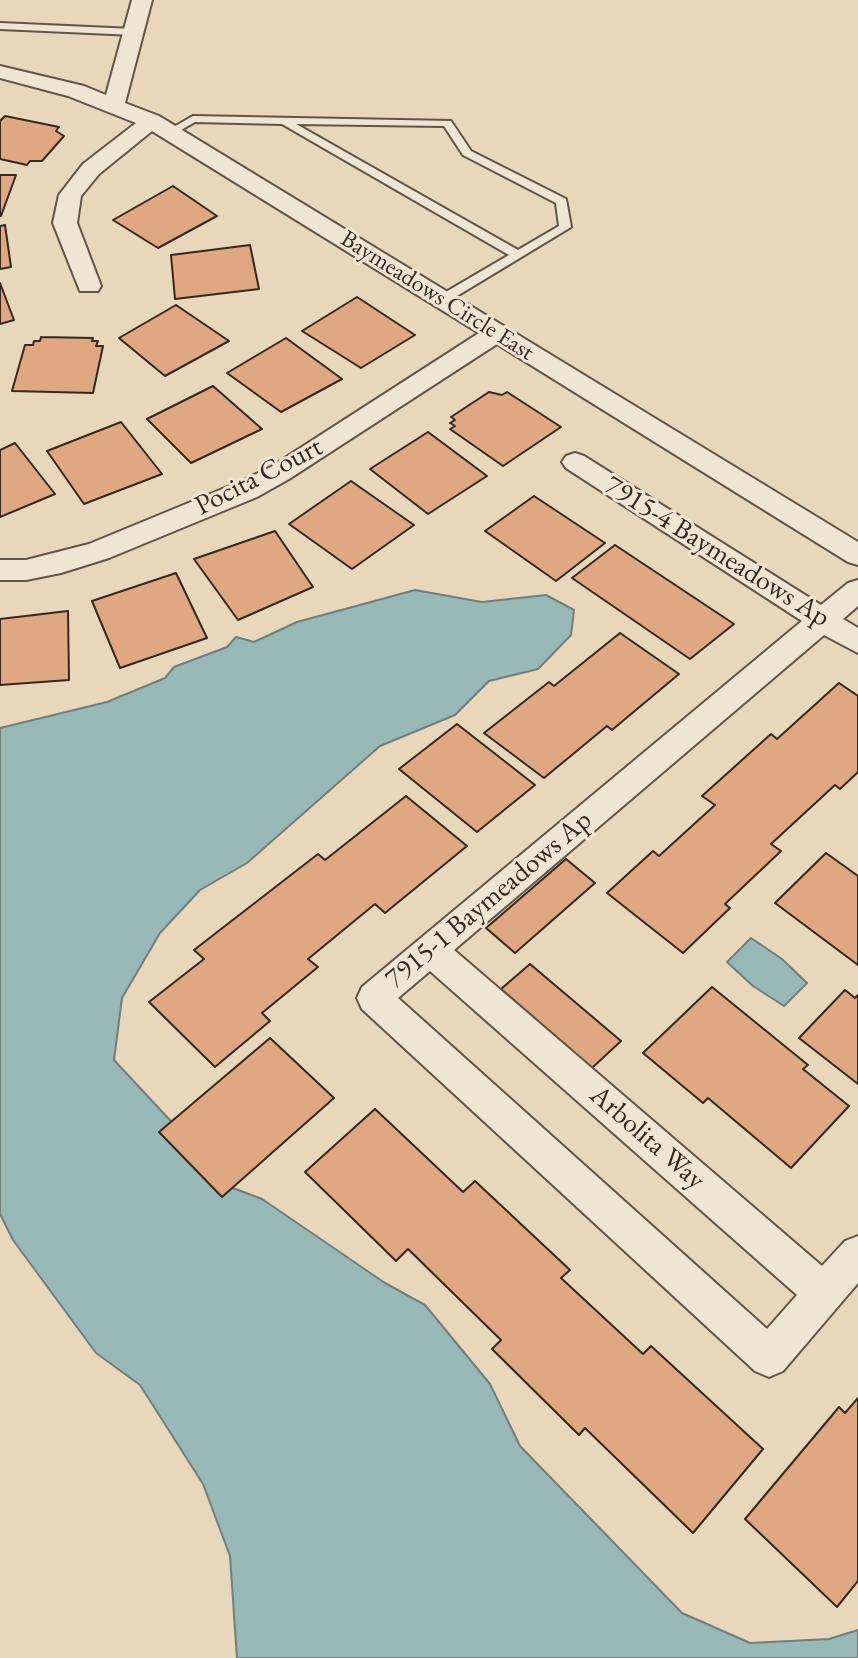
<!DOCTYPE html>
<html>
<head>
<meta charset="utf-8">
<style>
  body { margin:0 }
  canvas { display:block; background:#e8d7bb }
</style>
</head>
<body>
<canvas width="858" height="1658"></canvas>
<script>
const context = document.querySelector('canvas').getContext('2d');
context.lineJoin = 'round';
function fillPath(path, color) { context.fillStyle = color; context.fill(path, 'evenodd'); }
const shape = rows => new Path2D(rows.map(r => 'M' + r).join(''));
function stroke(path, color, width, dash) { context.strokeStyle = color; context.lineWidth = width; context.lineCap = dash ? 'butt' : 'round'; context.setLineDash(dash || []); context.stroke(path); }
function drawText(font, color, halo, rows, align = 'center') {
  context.font = font + ' "EB Garamond",serif'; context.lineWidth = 6; context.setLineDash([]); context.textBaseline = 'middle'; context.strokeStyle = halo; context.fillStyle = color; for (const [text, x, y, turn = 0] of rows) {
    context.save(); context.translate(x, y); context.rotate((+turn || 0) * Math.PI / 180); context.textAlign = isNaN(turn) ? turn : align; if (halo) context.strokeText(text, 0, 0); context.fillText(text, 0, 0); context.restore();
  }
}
const water = shape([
  [415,590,482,602,546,595,574,610,571,635,538,669,489,681,455,715,380,746,247,863,200,890,160,933,122,998,114,1060,233,1188,262,1199,385,1283,425,1305,490,1384,520,1446,682,1613,750,1643,829,1639,858,1630,858,1658,237,1658,230,1556,203,1484,140,1385,96,1353,13,1240,0,1214,0,728,107,702,165,678,174,667,227,647,236,637,254,642,297,622,415,590],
  [751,938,782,959,807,983,784,1006,753,986,727,962,751,938]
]);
fillPath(water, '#99b8b8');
stroke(water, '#717e7c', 2);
const building = shape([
  [5,116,59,127,56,131,64,136,42,161,30,161,27,165,0,159,0,121,5,116],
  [0,175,16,175,1,216,0,216,0,175],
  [173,186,217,216,158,248,113,220,173,186],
  [5,225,11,267,0,269,0,226,5,225],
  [250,245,259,289,175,299,171,255,250,245],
  [0,283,14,320,0,324,0,283],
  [357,297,415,335,361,368,302,331,357,297],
  [176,305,229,341,165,376,119,338,176,305],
  [41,337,93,338,92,341,98,341,96,346,103,346,93,393,12,391,25,345,33,345,34,341,40,341,41,337],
  [286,338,342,379,281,412,227,373,286,338],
  [213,386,262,429,191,463,147,419,213,386],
  [489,392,502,395,507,392,561,427,503,466,450,429,455,426,450,423,455,420,451,417,489,392],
  [121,422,162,474,84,504,47,451,121,422],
  [428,432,487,476,428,514,370,469,428,432],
  [15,443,55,494,0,517,0,450,15,443],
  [351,481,414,525,352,569,289,524,351,481],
  [534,496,605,543,556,581,485,531,534,496],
  [275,531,313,587,238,620,194,559,275,531],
  [615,545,734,624,690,659,572,578,615,545],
  [176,573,207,638,120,668,92,601,176,573],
  [68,611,69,680,0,685,0,619,68,611],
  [620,633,679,674,612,730,607,726,544,778,484,733,549,682,554,686,620,633],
  [839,683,858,696,858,772,840,789,835,785,771,844,781,851,725,904,730,908,683,953,607,893,653,851,659,856,715,805,702,796,771,734,777,739,839,683],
  [457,724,535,785,477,832,399,769,457,724],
  [406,796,467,846,385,913,375,904,308,959,318,967,262,1013,270,1021,215,1067,149,1002,204,959,194,950,318,854,325,860,406,796],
  [826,853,858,876,858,965,775,903,826,853],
  [566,859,595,883,515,953,486,928,566,859],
  [530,964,621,1041,592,1068,501,989,530,964],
  [712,987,808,1065,803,1069,849,1106,791,1168,708,1098,703,1103,643,1053,712,987],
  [845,990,855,998,858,995,858,1084,799,1038,845,990],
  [270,1038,334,1098,222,1197,159,1132,270,1038],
  [375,1109,463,1192,475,1181,570,1270,561,1278,643,1354,651,1346,763,1449,693,1533,585,1428,579,1435,492,1349,501,1340,408,1249,396,1261,305,1172,375,1109],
  [858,1398,858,1581,837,1607,745,1519,839,1407,845,1413,858,1398]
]);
fillPath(building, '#dfa782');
stroke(building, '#342821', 2);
const lane = shape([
  [0,23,134,29,139,32,134,35,0,29,0,23],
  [193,116,451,121,471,151,566,199,571,227,447,302,439,302,439,296,509,255,282,124,195,122,174,134,165,132,193,116],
  [296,124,444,126,463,155,556,203,559,226,518,250,296,124]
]);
const street = shape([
  [132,0,152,0,125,103,159,116,858,542,858,565,848,562,497,344,289,479,257,497,109,558,61,573,26,580,0,580,0,560,26,560,89,544,237,483,271,467,479,333,152,131,99,174,81,196,77,223,101,286,98,291,80,291,53,223,59,195,83,164,136,123,68,96,0,78,0,66,84,86,106,95,132,0],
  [575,453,584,456,821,605,848,583,858,580,858,606,843,619,858,628,858,653,824,635,454,950,822,1266,845,1241,858,1236,858,1283,783,1371,769,1377,755,1371,362,1009,357,998,362,987,802,621,566,468,562,462,566,456,575,453],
  [430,971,797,1295,767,1329,398,998,430,971]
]);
stroke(lane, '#615448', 4);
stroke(street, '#615448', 4);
fillPath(lane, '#f0e5d3');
fillPath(street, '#f0e5d3');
drawText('24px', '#342821', '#f0e5d3', [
  ["Baymeadows Circle East",437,296,32]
]);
drawText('28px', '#342821', '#f0e5d3', [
  ["Pocita Court",259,477,-27],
  ["7915-4 Baymeadows Ap",717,552,32],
  ["7915-1 Baymeadows Ap",489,900,-40],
  ["Arbolita Way",647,1138,41]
]);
</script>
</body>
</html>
